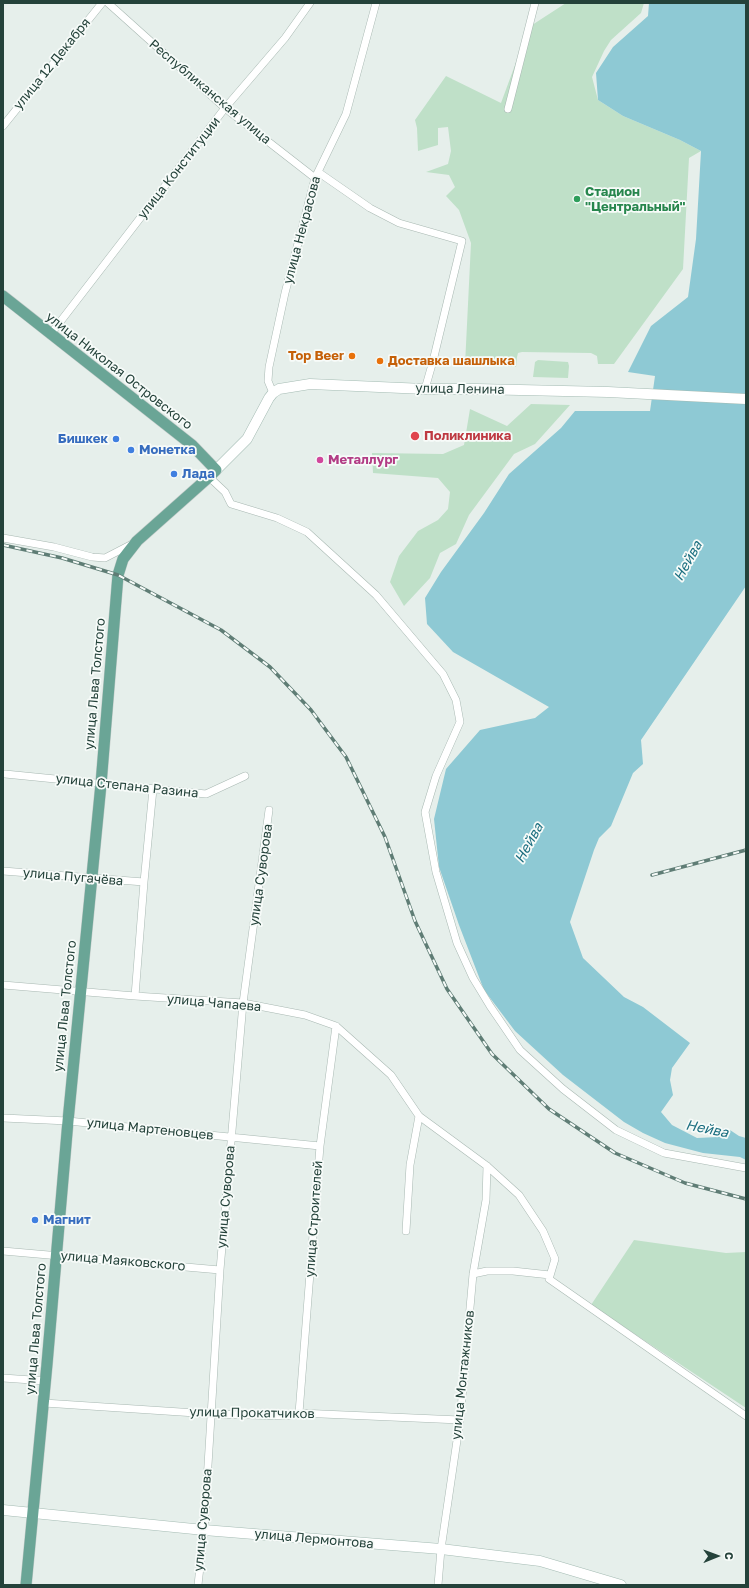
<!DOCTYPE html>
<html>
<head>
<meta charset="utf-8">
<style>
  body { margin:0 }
  #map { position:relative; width:749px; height:1588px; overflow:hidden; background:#e6efeb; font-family:"Golos Text",sans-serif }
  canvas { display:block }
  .frame { position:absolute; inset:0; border:4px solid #24423a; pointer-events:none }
  .north { position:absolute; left:697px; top:1536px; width:40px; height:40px; -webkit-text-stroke:3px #f7fbf9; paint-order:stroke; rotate:89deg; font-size:11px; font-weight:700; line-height:16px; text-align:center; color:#24423a }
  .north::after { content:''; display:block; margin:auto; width:14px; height:18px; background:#24423a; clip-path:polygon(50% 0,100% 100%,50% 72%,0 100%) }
</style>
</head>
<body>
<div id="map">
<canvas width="749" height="1588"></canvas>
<div class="frame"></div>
<div class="north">С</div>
</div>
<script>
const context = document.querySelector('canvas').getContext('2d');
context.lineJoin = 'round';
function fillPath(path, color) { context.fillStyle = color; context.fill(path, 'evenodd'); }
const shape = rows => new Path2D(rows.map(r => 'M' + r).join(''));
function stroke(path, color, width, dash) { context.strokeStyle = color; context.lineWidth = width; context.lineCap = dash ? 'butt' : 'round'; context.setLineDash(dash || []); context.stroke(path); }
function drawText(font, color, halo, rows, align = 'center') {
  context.font = font + ' "Golos Text",sans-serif'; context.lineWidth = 3.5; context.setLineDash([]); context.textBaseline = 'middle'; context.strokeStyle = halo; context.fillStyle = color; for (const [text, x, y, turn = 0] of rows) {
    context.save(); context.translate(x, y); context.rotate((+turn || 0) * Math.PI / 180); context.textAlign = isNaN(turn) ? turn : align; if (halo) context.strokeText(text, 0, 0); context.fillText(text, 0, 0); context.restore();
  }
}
fillPath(shape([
  [566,3,644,3,641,13,611,40,604,51,592,77,598,100,623,116,680,140,701,151,689,158,683,269,614,364,598,364,597,356,591,353,522,352,518,353,517,357,516,367,465,365,471,243,459,210,446,196,455,187,449,175,426,172,448,164,451,151,448,127,438,128,438,145,418,151,417,128,415,120,446,76,501,103,529,27],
  [538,360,568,362,569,366,568,378,533,377,535,362],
  [531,404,570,405,535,444,514,454,469,515,456,544,440,553,430,578,404,606,390,582,399,556,418,531,438,520,448,509,450,492,438,478,373,473,372,453,443,454,464,445,470,409,507,426],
  [634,1240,726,1253,746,1252,746,1408,591,1305]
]), '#bfe0c8');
fillPath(shape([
  [649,3,746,3,746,586,641,740,643,764,633,773,611,826,599,838,594,850,570,922,583,958,624,997,643,1007,690,1043,672,1068,670,1080,673,1095,661,1112,672,1125,697,1138,718,1137,720,1129,727,1128,739,1136,746,1138,746,1160,740,1157,703,1153,665,1143,643,1133,624,1122,563,1075,515,1031,484,990,459,925,439,867,434,819,446,769,480,730,535,718,549,707,453,652,427,624,425,598,441,572,484,513,509,474,561,428,575,411,650,411,655,376,628,372,651,326,688,297,696,239,701,151,680,140,623,116,598,100,596,73,613,47,648,16]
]), '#8ec9d4');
const street = shape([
  [108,3,225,108,315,178],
  [508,109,535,3],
  [3,126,102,3],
  [318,172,370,208,399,223,462,241,433,361,425,389],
  [50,335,225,108,285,38,310,3],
  [273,393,268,381,269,367,285,293,315,178,346,114,376,3],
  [209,477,225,492,231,504,277,518,307,532,376,595,443,674,456,700,460,722,436,776,425,812,436,872,457,943,473,978,490,1006,520,1050,563,1089,616,1130,664,1153,746,1168],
  [3,538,54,547,92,557,105,558,132,544],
  [5,774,206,794,245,776],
  [3,871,144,882],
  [3,985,135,996,243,1003,305,1015,336,1026,391,1075,419,1116,487,1166,519,1195,543,1231,555,1259,549,1279,746,1416],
  [135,996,144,882,153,789],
  [3,1118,68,1121,320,1146],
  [406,1231,410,1165,419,1116],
  [3,1251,220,1270],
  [473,1274,487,1271,513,1271,550,1275],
  [3,1378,46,1381],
  [44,1403,211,1414,287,1416,299,1413,460,1420],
  [299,1413,320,1146,336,1026],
  [198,1585,204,1530,220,1270,243,1003,269,810],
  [438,1585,441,1549,460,1420,473,1274,486,1200,487,1166]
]);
const secondary = shape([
  [216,470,247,439,269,398,273,393,279,389,310,384,425,389,476,389,608,392,746,399],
  [3,1510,204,1530,441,1549,540,1561,621,1585]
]);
const primary = shape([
  [3,296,192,445,216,470,209,477,137,541,123,559,118,575,101,784,68,1121,47,1364,26,1585]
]);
stroke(street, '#a8b8b2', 8);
stroke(secondary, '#a4bbb3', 11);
stroke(primary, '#c2cac8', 12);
stroke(street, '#fff', 7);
stroke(secondary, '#fff', 10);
stroke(primary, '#6aa596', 11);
const rail = shape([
  [3,545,62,558,118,575,221,630,270,667,311,710,346,757,385,837,415,921,447,989,492,1054,549,1109,615,1153,685,1183,746,1199],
  [652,875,746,850]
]);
stroke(rail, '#5f7d75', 3.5);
stroke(rail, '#f7fbf9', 2, [6]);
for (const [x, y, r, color] of [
  [577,199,4,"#2e9e5b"],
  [352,356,4,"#e8710a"],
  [380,361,4,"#e8710a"],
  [415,436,5,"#e0444e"],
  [116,439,4,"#3f7fe0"],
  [131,450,4,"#3f7fe0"],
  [320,460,4,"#d1479c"],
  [174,474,4,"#3f7fe0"],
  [35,1220,4,"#3f7fe0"]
]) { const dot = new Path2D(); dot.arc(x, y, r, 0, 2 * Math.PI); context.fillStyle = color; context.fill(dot); stroke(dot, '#f7fbf9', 1.5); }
drawText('13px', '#24423a', '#f7fbf9', [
  ["улица 12 Декабря",52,64,-51],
  ["Республиканская улица",210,92,40],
  ["улица Конституции",179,168,-52],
  ["улица Некрасова",302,230,-75],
  ["улица Николая Островского",119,371,38],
  ["улица Ленина",460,389,1],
  ["улица Льва Толстого",95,684,-85],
  ["улица Степана Разина",127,786,6],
  ["улица Суворова",261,875,-82],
  ["улица Пугачёва",73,877,5],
  ["улица Чапаева",214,1003,5],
  ["улица Льва Толстого",65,1006,-84],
  ["улица Мартеновцев",150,1129,6],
  ["улица Суворова",226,1197,-85],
  ["улица Строителей",314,1219,-86],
  ["улица Маяковского",123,1261,5],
  ["улица Льва Толстого",36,1329,-85],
  ["улица Монтажников",463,1375,-84],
  ["улица Прокатчиков",252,1413,1],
  ["улица Суворова",203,1520,-85],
  ["улица Лермонтова",314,1539,5]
]);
drawText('bold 13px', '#27864d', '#f7fbf9', [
  ["Стадион",585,192],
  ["\"Центральный\"",585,207]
], 'left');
drawText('bold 13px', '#c56008', '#f7fbf9', [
  ["Top Beer",344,356],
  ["Доставка шашлыка",388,361,"left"]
], 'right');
drawText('bold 13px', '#be3a42', '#f7fbf9', [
  ["Поликлиника",424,436]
], 'left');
drawText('bold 13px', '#366cbe', '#f7fbf9', [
  ["Бишкек",108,439,"right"],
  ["Монетка",139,450],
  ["Лада",182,474],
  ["Магнит",43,1220]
], 'left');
drawText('bold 13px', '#b23c85', '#f7fbf9', [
  ["Металлург",328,460]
], 'left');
drawText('italic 14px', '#1c6f80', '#f7fbf9', [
  ["Нейва",688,561,-61],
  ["Нейва",529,843,-61],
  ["Нейва",707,1129,11]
]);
</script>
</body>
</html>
